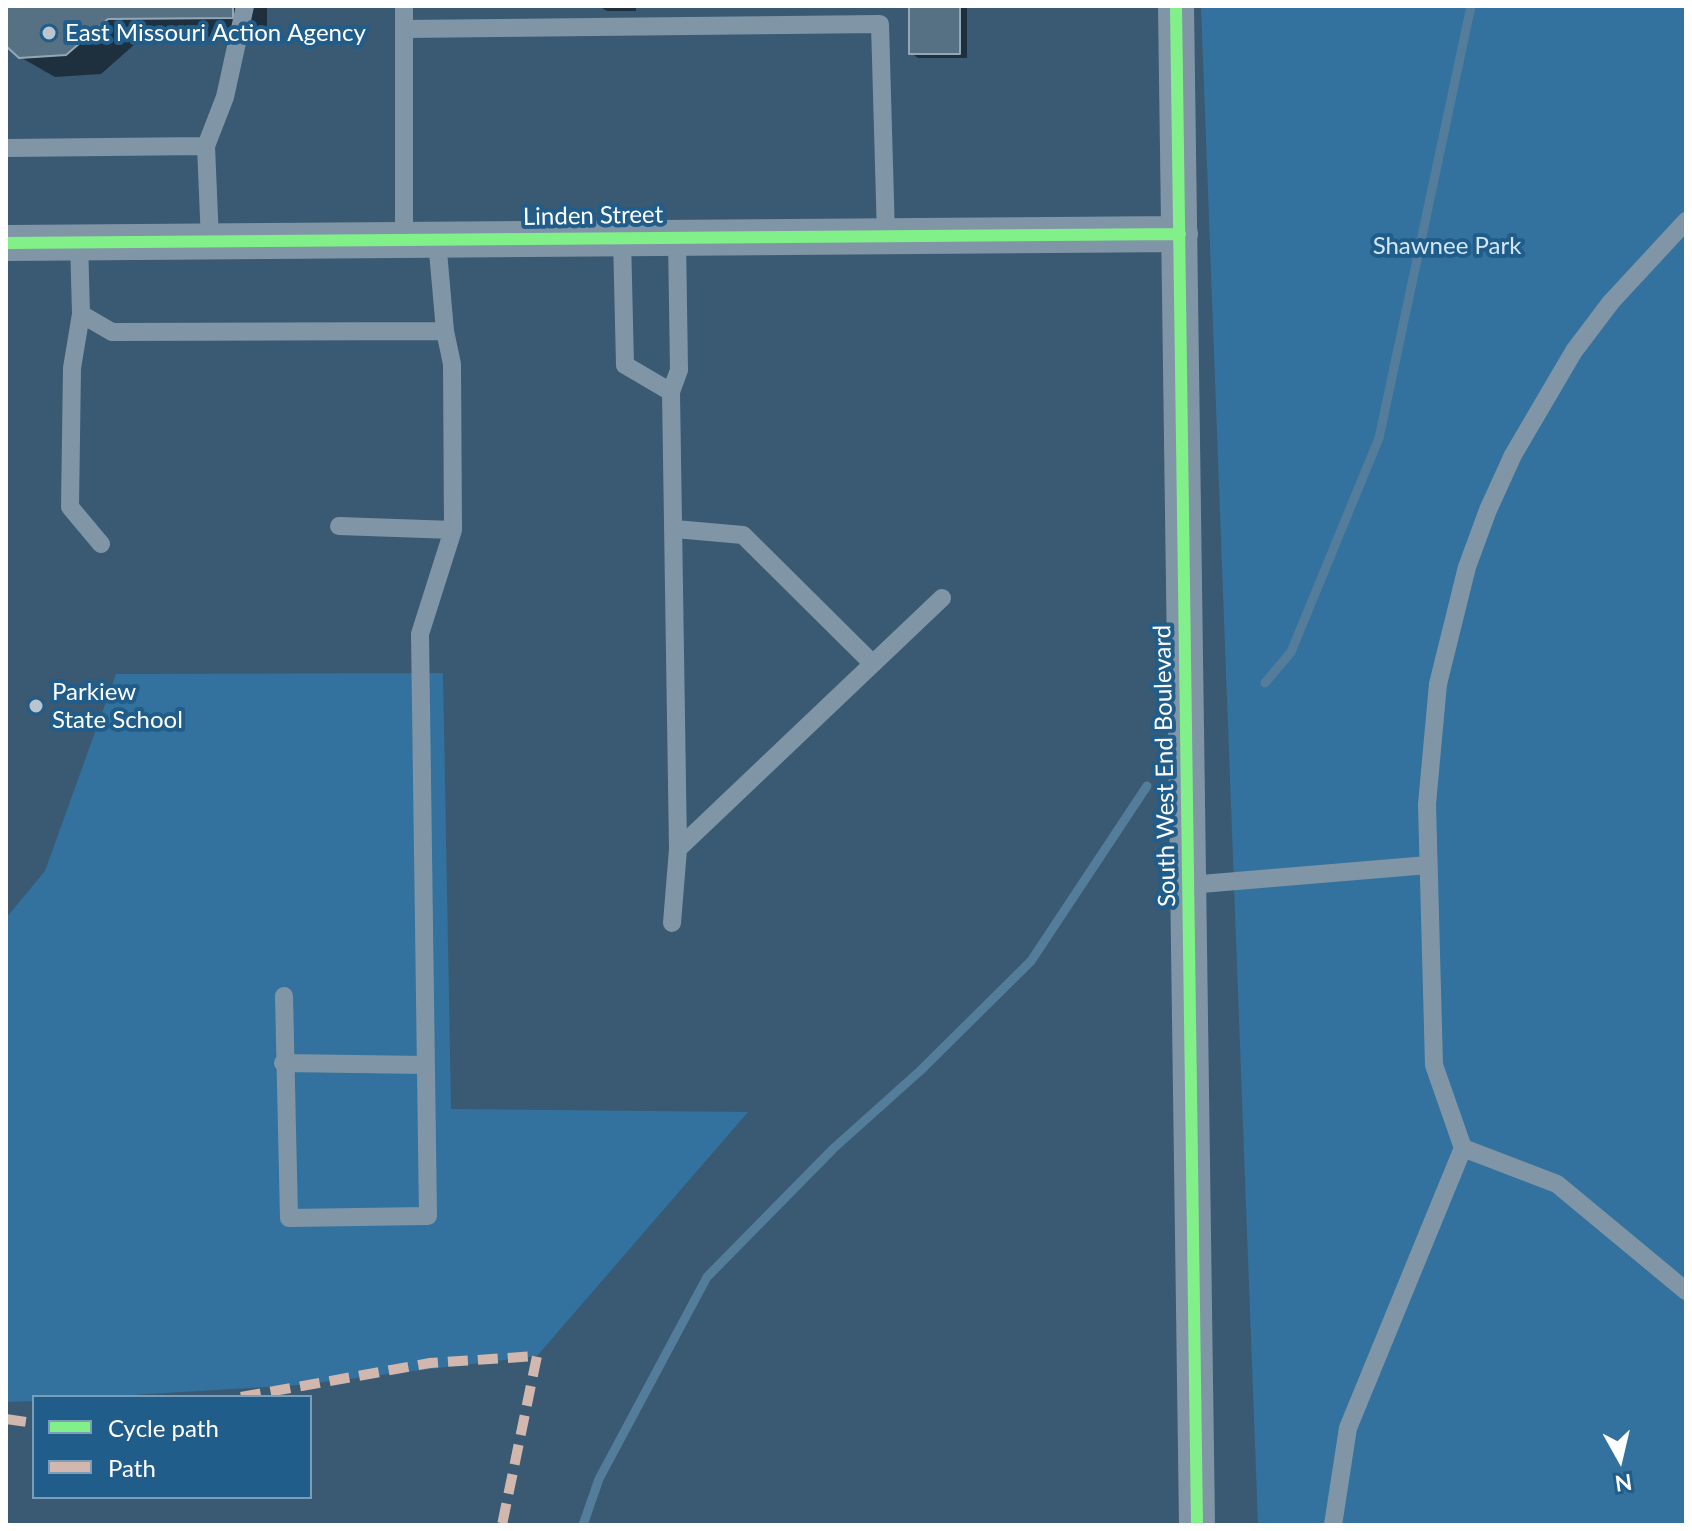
<!DOCTYPE html>
<html>
<head>
<meta charset="utf-8">
<style>
  body { margin:0 }
  #map { position:relative; width:1692px; height:1531px; overflow:hidden; background:#395a72; font-family:Lato,sans-serif }
  canvas { display:block }
  .frame { position:absolute; inset:0; border:8px solid #fff; pointer-events:none }
  .legend { position:absolute; left:32px; top:1395px; width:280px; height:104px; box-sizing:border-box; background:#215d8a; border:2px solid #7a9eb9; margin:0; padding:10px 14px; list-style:none; font-size:24px; color:#fff }
  .legend li { display:flex; align-items:center; gap:16px; height:40px }
  .legend b { width:40px; border:2px solid #7a9eb9 }
  .north { position:absolute; left:1580px; top:1419px; width:80px; height:80px; -webkit-text-stroke:6px #215d8a; paint-order:stroke; rotate:172deg; font-size:22px; font-weight:700; line-height:32px; text-align:center; color:#fff }
  .north::after { content:''; display:block; margin:auto; width:28px; height:36px; background:#fff; clip-path:polygon(50% 0,100% 100%,50% 72%,0 100%) }
</style>
</head>
<body>
<div id="map">
<canvas width="1692" height="1531"></canvas>
<div class="frame"></div>
<ul class="legend">
<li><b style="height:10px;background:#82f089"></b>Cycle path</li>
<li><b style="height:10px;background:#d1b7ad"></b>Path</li>
</ul>
<div class="north">N</div>
</div>
<script>
const context = document.querySelector('canvas').getContext('2d');
context.lineJoin = 'round';
function fillPath(path, color) { context.fillStyle = color; context.fill(path, 'evenodd'); }
const shape = rows => new Path2D(rows.map(r => 'M' + r).join(''));
function stroke(path, color, width, dash) { context.strokeStyle = color; context.lineWidth = width; context.lineCap = dash ? 'butt' : 'round'; context.setLineDash(dash || []); context.stroke(path); }
function drawText(font, color, halo, rows, align = 'center') {
  context.font = font + ' Lato,sans-serif'; context.lineWidth = 8; context.setLineDash([]); context.textBaseline = 'middle'; context.strokeStyle = halo; context.fillStyle = color; for (const [text, x, y, turn = 0] of rows) {
    context.save(); context.translate(x, y); context.rotate((+turn || 0) * Math.PI / 180); context.textAlign = isNaN(turn) ? turn : align; if (halo) context.strokeText(text, 0, 0); context.fillText(text, 0, 0); context.restore();
  }
}
fillPath(shape([
  [1201,6,1686,6,1686,1525,1258,1525],
  [443,673,451,1109,748,1112,537,1356,299,1385,99,1397,34,1397,34,1401,6,1402,6,918,45,871,116,674]
]), '#33729e');
fillPath(shape([
  [6,6,267,6,267,37,143,37,101,74,55,77,20,57,6,44],
  [599,6,636,6,636,11,607,11],
  [911,6,967,8,967,58,918,58,911,53]
]), '#0007');
stroke(shape([
  [1265,683,1291,652,1379,438,1471,6],
  [583,1525,599,1479,707,1277,834,1148,921,1070,1031,961,1147,786]
]), '#547d9b', 9);
const building = shape([
  [6,6,233,6,233,18,108,19,66,55,19,58,6,46,6,6],
  [909,6,960,6,960,54,909,54,909,6]
]);
fillPath(building, '#577184');
stroke(building, '#94a7b5', 2);
stroke(shape([
  [404,6,404,29],
  [206,146,225,97,245,6],
  [6,148,206,146,210,241],
  [1686,221,1611,302,1574,351,1513,455,1488,510,1467,567,1438,684,1427,804,1434,1065,1463,1148,1557,1184,1686,1291],
  [622,238,625,365,671,392],
  [404,239,404,29,880,24,886,236],
  [79,241,81,314,112,332,445,331,437,240],
  [81,314,72,368,70,507,101,544],
  [339,526,453,530],
  [675,529,743,535,872,663],
  [678,849,942,598],
  [1189,885,1428,865],
  [672,923,678,849,671,392,679,370,677,238],
  [284,996,289,1218,428,1216,420,634,453,530,452,364,445,331],
  [283,1063,425,1065],
  [1333,1525,1348,1428,1463,1148]
]), '#8096a7', 18);
stroke(shape([
  [1176,6,1197,1525],
  [6,243,1180,234]
]), '#8096a7', 36);
stroke(shape([
  [241,1397,430,1363,537,1356,502,1525],
  [6,1419,34,1423]
]), '#d1b7ad', 10, [20, 10]);
stroke(shape([
  [1176,6,1197,1525],
  [6,243,1180,234]
]), '#82f089', 12);
for (const [x, y, r, color] of [
  [49,33,8,"#bac5ce"],
  [36,706,8,"#bac5ce"]
]) { const dot = new Path2D(); dot.arc(x, y, r, 0, 2 * Math.PI); context.fillStyle = color; context.fill(dot); stroke(dot, '#215d8a', 3); }
drawText('24px', '#fff', '#215d8a', [
  ["East Missouri Action Agency",65,33],
  ["Parkiew",52,692],
  ["State School",52,720]
], 'left');
drawText('24px', '#fff', '#215d8a', [
  ["Linden Street",593,216,-1],
  ["South West End Boulevard",1165,766,-91]
]);
drawText('24px', '#d2e8f8', '#215d8a', [
  ["Shawnee Park",1447,246]
]);
</script>
</body>
</html>
